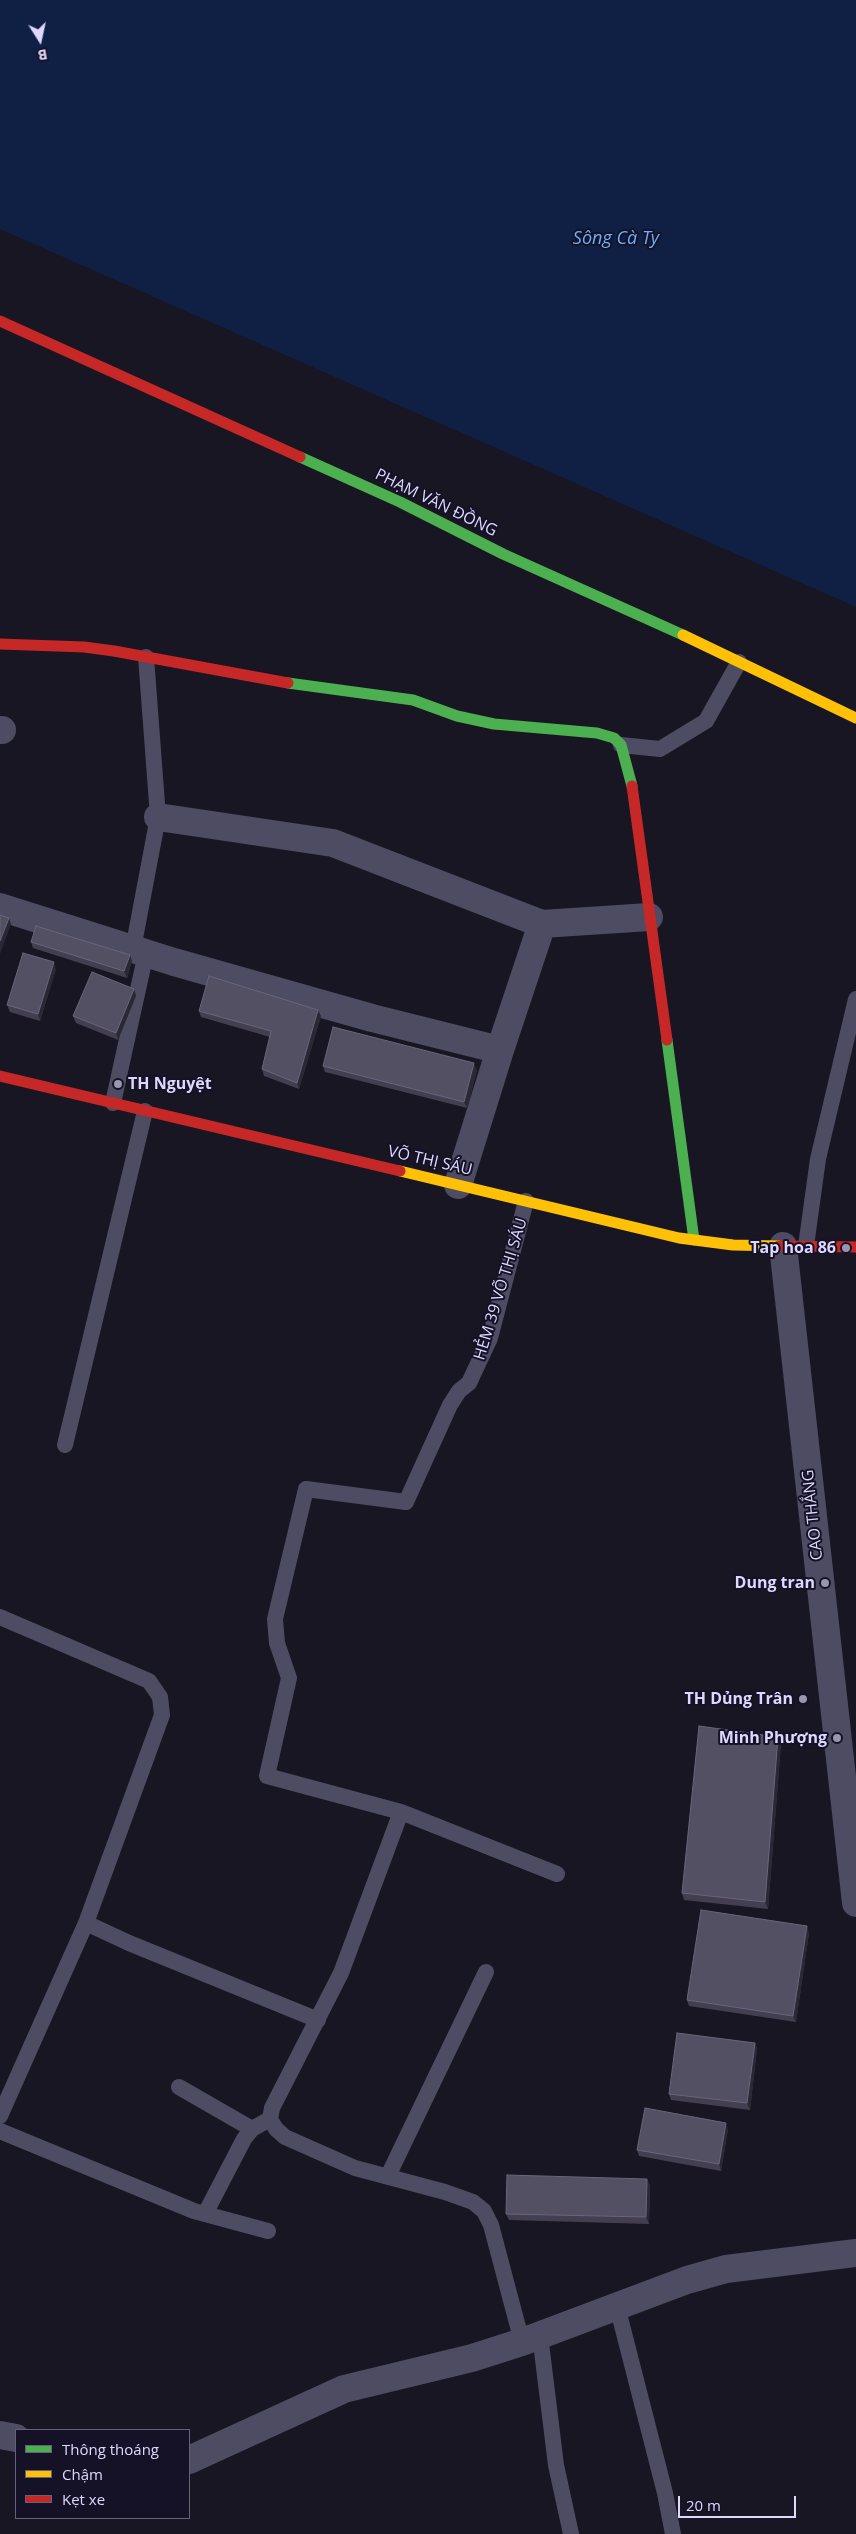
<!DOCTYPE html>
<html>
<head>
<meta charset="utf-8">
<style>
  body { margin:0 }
  #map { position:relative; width:856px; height:2534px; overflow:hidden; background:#181622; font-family:"Open Sans",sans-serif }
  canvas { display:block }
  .legend { position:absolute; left:15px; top:2429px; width:175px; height:90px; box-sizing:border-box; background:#151127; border:1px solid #65617d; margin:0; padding:6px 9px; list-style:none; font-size:15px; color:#ded8fd }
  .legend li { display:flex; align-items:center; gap:10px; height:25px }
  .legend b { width:25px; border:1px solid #65617d }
  .north { position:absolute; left:15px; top:15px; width:50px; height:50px; -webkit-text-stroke:4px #151127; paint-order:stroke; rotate:170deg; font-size:14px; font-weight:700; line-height:20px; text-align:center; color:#ded8fd }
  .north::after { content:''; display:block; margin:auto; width:18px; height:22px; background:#ded8fd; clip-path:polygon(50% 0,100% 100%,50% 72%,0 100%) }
  .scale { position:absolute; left:678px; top:2496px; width:118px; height:22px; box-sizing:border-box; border:2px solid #ded8fd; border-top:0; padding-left:6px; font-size:15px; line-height:18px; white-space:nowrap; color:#ded8fd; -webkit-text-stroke:4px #151127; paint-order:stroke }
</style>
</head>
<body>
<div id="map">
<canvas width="856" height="2534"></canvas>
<ul class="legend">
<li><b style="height:6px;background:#4caf50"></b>Thông thoáng</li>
<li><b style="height:6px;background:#ffc107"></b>Chậm</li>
<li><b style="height:6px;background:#c62828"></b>Kẹt xe</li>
</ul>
<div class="north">B</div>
<div class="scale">20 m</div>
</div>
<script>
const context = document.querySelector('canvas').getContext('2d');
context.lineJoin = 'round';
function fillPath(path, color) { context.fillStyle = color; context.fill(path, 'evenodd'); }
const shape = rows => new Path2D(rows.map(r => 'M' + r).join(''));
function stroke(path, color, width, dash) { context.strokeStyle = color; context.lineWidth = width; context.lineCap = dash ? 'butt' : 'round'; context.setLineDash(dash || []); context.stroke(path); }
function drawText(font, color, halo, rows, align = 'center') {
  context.font = font + ' "Open Sans",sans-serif'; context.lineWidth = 4; context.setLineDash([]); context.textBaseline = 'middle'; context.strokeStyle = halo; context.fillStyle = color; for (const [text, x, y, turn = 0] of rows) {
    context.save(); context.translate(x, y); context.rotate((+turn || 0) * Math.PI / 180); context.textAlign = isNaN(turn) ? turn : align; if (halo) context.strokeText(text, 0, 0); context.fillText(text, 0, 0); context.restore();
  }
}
fillPath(shape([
  [0,0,856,0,856,607,0,229]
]), '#102045');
stroke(shape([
  [621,745,660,749,706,721,739,662],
  [133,949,158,817,146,657],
  [113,1103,146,953],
  [526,1201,490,1338,469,1383,459,1391,450,1405,406,1502,306,1489,275,1619,277,1643,289,1678,267,1776,401,1812,557,1874],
  [806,1246,818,1159,856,999],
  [65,1445,145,1111],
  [0,1617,149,1681,160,1697,162,1715,86,1923,129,1943,318,2020],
  [401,1812,341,1973,272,2108,270,2119,276,2129,285,2137,355,2168,445,2192,473,2202,484,2211,491,2225,522,2342],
  [179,2087,252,2129],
  [0,2116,86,1923],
  [0,2131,194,2211,268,2231],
  [388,2176,486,1972],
  [205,2214,244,2139,252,2129,270,2119],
  [617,2306,665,2493,673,2534],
  [540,2335,556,2465,571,2534]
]), '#4d4c62', 16);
stroke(shape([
  [0,730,2,730],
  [158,817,333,843,542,924],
  [0,907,174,962,372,1018,500,1050],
  [458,1185,500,1050,542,924,649,917],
  [783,1246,856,1903],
  [0,2435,16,2438],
  [189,2460,344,2389,472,2358,522,2342,687,2280,726,2269,856,2253]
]), '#4d4c62', 28);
stroke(shape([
  [300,457,400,502,503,554,683,635],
  [288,683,413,700,457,716,494,724,597,733,614,738,621,745,632,786],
  [667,1040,694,1240]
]), '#4caf50', 11);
stroke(shape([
  [683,635,856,718],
  [400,1171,679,1238,733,1245,779,1246]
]), '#ffc107', 11);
stroke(shape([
  [0,321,300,457],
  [0,644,84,647,114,651,288,683],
  [632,786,667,1040],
  [0,1076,400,1171],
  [779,1246,856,1247]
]), '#c62828', 11);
fillPath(shape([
  [31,942,132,961,127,978,33,948],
  [56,969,40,1021,10,1012,7,1005],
  [134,989,136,996,118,1040,76,1023,73,1016],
  [199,1011,321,1016,299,1089,264,1076,262,1069,270,1037,201,1017],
  [323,1066,477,1070,467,1108,325,1072],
  [778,1737,781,1744,768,1909,684,1900,682,1893],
  [809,1933,796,2022,689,2006,687,2000],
  [755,2043,757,2049,750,2110,671,2100,669,2094],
  [728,2129,721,2171,639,2156,637,2150],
  [647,2179,650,2186,649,2224,509,2220,506,2214]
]), '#433f51');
fillPath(shape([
  [9,918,11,924,0,954,0,941],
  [130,955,132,961,127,978,124,971],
  [54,962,56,969,40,1021,38,1014],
  [134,989,136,996,118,1040,116,1033],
  [318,1010,321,1016,299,1089,297,1083],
  [474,1063,477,1070,467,1108,464,1102],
  [778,1737,781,1744,768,1909,765,1902],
  [807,1926,809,1933,796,2022,793,2016],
  [755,2043,757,2049,750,2110,747,2103],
  [726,2123,728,2129,721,2171,719,2164],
  [647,2179,650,2186,649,2224,646,2217]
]), '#2b2836');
const building = shape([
  [0,915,9,918,0,941,0,915],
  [36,926,130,955,124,971,31,942,36,926],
  [23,953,54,962,38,1014,7,1005,23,953],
  [92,972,134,989,116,1033,73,1016,92,972],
  [209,976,318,1010,297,1083,262,1069,271,1031,199,1011,209,976],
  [333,1027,474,1063,464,1102,323,1066,333,1027],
  [699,1726,778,1737,765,1902,682,1893,699,1726],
  [701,1910,807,1926,793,2016,687,2000,701,1910],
  [677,2033,755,2043,747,2103,669,2094,677,2033],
  [645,2108,726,2123,719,2164,637,2150,645,2108],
  [507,2175,647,2179,646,2217,506,2214,507,2175]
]);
fillPath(building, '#535063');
stroke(building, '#69657c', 1);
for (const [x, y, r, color] of [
  [118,1084,5,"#9994b0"],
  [846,1248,5,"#9994b0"],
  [825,1583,5,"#9994b0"],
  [803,1699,5,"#9994b0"],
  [837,1738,5,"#9994b0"]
]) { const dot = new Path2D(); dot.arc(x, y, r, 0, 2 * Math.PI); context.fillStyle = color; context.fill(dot); stroke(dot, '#151127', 2); }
drawText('16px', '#ded8fd', '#151127', [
  ["PHẠM VĂN ĐỒNG",436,503,26],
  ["VÕ THỊ SÁU",430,1161,13],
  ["HẺM 39 VÕ THỊ SÁU",501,1289,-73],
  ["CAO THẮNG",813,1515,-96]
]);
drawText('bold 16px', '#ded8fd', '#151127', [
  ["TH Nguyệt",128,1084,"left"],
  ["Tap hoa 86",836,1248],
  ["Dung tran",815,1583],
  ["TH Dủng Trân",793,1699],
  ["Minh Phượng",827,1738]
], 'right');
drawText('italic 18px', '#6ab1f9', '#151127', [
  ["Sông Cà Ty",616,239]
]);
</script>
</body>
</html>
